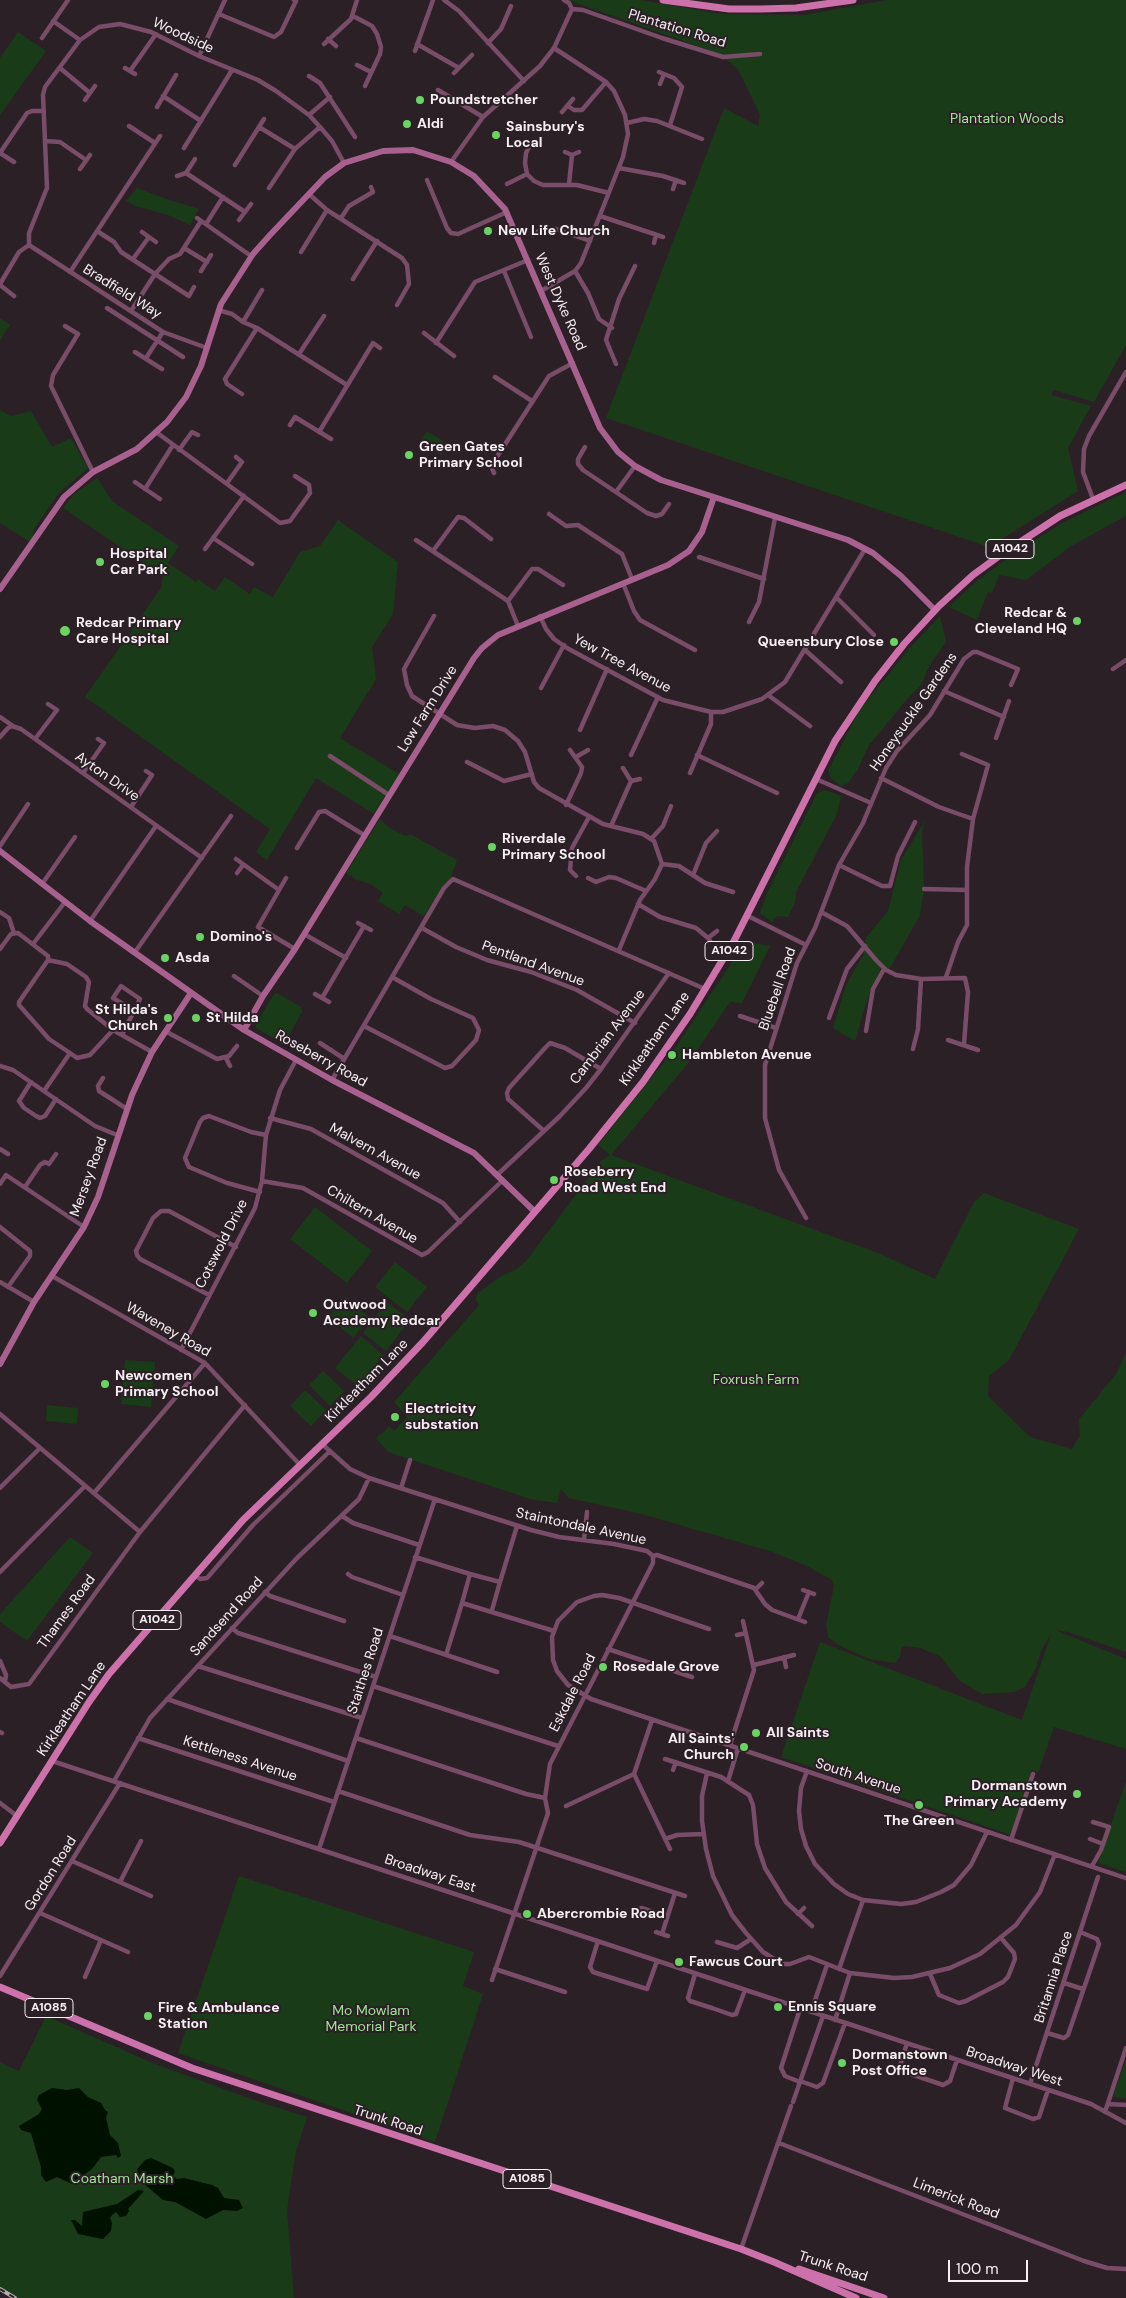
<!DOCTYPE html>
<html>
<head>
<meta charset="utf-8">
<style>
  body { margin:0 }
  #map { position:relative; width:1126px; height:2298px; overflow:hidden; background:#2c2027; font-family:"DM Sans",sans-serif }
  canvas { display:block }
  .scale { position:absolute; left:948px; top:2260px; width:80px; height:22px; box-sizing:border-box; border:2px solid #f7eff3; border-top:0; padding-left:6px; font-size:15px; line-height:18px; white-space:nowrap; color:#f7eff3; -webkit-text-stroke:4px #2c2027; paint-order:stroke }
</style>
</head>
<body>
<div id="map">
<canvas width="1126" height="2298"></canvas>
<div class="scale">100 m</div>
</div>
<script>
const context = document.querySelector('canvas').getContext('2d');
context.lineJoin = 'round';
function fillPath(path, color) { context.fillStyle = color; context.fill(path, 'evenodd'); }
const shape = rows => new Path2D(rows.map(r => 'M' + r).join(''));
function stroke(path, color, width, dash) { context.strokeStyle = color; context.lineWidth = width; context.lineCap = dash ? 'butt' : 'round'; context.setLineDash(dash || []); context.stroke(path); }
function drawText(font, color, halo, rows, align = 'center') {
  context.font = font + ' "DM Sans",sans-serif'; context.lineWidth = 4; context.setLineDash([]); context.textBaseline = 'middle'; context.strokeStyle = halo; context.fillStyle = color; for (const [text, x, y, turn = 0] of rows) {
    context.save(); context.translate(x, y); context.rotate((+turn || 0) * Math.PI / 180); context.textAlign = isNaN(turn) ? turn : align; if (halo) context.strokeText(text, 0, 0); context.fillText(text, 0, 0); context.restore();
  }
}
fillPath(shape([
  [568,0,641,0,721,14,804,15,887,0,1126,0,1126,345,1094,402,1054,390,1051,395,1091,406,1068,448,1078,491,989,547,606,418,724,108,758,126,760,115,738,69,720,54],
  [18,32,46,51,0,115,0,58],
  [137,188,164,198,199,209,190,225,168,215,135,206,126,201],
  [0,318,10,325,0,340],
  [0,410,11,416,31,411,52,447,71,438,88,468,58,494,34,529,32,543,0,523],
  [427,431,448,444,441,455,420,442],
  [97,478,112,501,179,546,168,563,196,582,198,579,215,591,225,577,250,594,254,587,273,597,300,552,320,546,338,520,398,562,393,614,372,647,376,679,340,738,399,774,374,814,316,778,267,860,256,852,270,829,85,697,161,588,163,576,63,508,74,494],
  [1126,492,1126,516,1071,546,1026,580,999,575,992,593,988,592,977,620,949,607,978,580,1022,548,1064,522],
  [940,616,946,642,929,666,921,685,907,699,869,745,858,769,848,783,841,786,831,778,828,771,860,709,909,649],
  [825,790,841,796,837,814,796,892,795,902,788,917,777,916,772,922,760,913,767,893,817,793],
  [380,819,391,829,406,836,410,834,457,860,450,879,443,885,424,916,405,905,399,914,378,901,383,893,371,884,357,880,346,873],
  [926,819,922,831,924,889,920,915,889,970,882,965,866,1003,855,1041,833,1028,846,985,863,955,866,938,888,911,901,860],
  [746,941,770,946,742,1003,730,1002,689,1062,611,1155,878,1253,935,1279,974,1202,984,1193,1079,1229,1009,1360,989,1376,988,1396,1030,1437,1072,1449,1080,1436,1079,1419,1116,1374,1126,1353,1126,1652,1068,1632,1055,1630,1126,1659,1126,1749,1054,1727,1038,1773,1032,1770,1011,1835,781,1757,820,1642,1022,1720,1051,1634,1041,1651,1036,1668,1025,1687,1014,1692,982,1694,960,1681,940,1656,920,1648,905,1646,901,1648,900,1657,895,1663,869,1659,838,1645,828,1637,826,1625,834,1586,832,1580,807,1566,773,1552,642,1514,569,1498,561,1489,557,1503,530,1499,388,1452,376,1438,390,1426,394,1431,407,1417,394,1402,479,1305,476,1300,477,1294,501,1276,515,1270,526,1261,602,1160,610,1155,598,1145,676,1047],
  [277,993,301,1007,302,1012,288,1037,291,1040,287,1046,256,1028,256,1024,274,994],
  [315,1207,372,1251,347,1283,290,1239],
  [395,1262,427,1287,407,1312,375,1287],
  [345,1297,370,1318,353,1338,328,1317],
  [387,1302,410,1320,386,1351,363,1333],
  [361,1336,383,1355,358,1386,335,1368],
  [125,1360,155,1362,151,1407,121,1404],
  [323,1371,344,1391,330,1406,309,1385],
  [305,1390,326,1410,311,1426,290,1406],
  [47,1405,78,1408,77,1424,46,1421],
  [70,1537,93,1553,27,1641,0,1622,0,1614],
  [1126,1781,1126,1872,1098,1863],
  [239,1876,474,1952,463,1986,483,1994,435,2142,178,2053],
  [46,2016,150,2062,251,2099,307,2117,295,2155,287,2211,294,2298,19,2298,0,2288,0,2062,19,2071],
  [1126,2059,1126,2098,1113,2097]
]), '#1a3b17');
fillPath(shape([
  [52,2088,67,2090,79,2088,88,2097,101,2103,105,2110,108,2112,106,2118,110,2135,118,2143,121,2156,118,2158,116,2155,101,2157,92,2169,72,2184,57,2177,46,2182,41,2175,41,2167,31,2133,21,2130,19,2126,39,2114,42,2109,37,2100,39,2095],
  [151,2158,173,2168,175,2171,173,2176,177,2179,184,2178,212,2185,218,2188,224,2198,239,2200,243,2208,237,2211,223,2210,206,2219,175,2202,163,2200,143,2183,137,2169,145,2160],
  [138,2190,144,2191,128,2209,129,2211,126,2216,120,2217,116,2212,112,2215,110,2218,112,2223,111,2231,103,2239,78,2234,71,2220,75,2220,82,2226,83,2212,117,2204]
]), '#010');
stroke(shape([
  [444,0,459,11,524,81],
  [564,0,569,3,572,9],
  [572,9,583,10,662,38,723,57,760,54],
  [219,14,274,37,281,32,296,1,294,0],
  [353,16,372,26,377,34,381,47,380,54,365,86],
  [53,21,80,40],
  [42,38,68,0],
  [328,39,336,46],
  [488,43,501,29,511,6],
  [324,44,351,19,357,0],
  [417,44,459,68],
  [415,51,433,0],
  [199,56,225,0],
  [357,65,371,72],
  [60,68,90,93],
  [125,68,135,74],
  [130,71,156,34],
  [659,72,674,78,682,87,670,125],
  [454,73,472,55],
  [309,76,320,83,355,137],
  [660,84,664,74],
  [438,90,483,117],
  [163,96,201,121],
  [85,100,95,86],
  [568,106,574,110,582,110,606,82],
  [157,107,176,75],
  [562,112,573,99],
  [309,115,330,97],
  [627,123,644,119,657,121,702,139],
  [129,126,155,143],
  [259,127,295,149],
  [45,141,60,142,86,160],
  [529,147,526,153,525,163,527,174,534,181,543,185,577,185,609,193],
  [184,148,232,70],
  [565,152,572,155,579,152],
  [0,153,27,113,32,111,44,111],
  [0,153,14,162],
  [451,162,483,117,540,66,554,48,572,9],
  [235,165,264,119],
  [619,168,663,176,684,183],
  [80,169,90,155],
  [186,173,245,212],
  [177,176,186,173,195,159],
  [427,180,447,228,451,233,458,234,507,212],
  [507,184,527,174],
  [569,184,572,155],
  [269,188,295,149,320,127],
  [673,189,676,180],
  [309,194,327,210,402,258,407,265,409,284,397,305],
  [600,216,663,237],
  [197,218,251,256],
  [341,218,349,206,373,192,371,187],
  [239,220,251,204],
  [206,224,223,197],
  [97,231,114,242,121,252,189,296,194,287],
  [142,232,156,242],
  [533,235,540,230,556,229,590,241],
  [654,243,656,235],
  [29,245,29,233,47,188,43,95,45,87,80,40,99,27,120,24,151,32,199,56,258,80,276,91,309,115,320,127,332,141,344,163],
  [29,245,163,332,207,348],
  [184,248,207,262],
  [301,252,327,210],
  [133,259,149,237],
  [201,271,211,255],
  [504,271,531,337],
  [575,271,588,293,599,319,612,328],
  [70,272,160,136],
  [353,279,377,241],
  [0,284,19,252,29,245],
  [0,285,14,296],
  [541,291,575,271,581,263,623,157,628,134,625,115,614,91,606,82,554,48],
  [107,308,183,357],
  [218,310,232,314,243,322,257,328,347,385],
  [131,311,155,274,169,259,180,254,201,221],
  [243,322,262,290],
  [65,326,78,334,53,375,51,386,93,472],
  [424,333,454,356],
  [436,343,475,282,528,260],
  [135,352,162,369],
  [299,354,324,316],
  [146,358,163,332],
  [616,364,606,340,619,299,635,266],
  [495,377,532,401],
  [242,394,227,384,225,379,257,328],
  [290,425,295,417,331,439],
  [156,432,280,523,290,521,310,493,309,485,295,476],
  [319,432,373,343,380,348],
  [585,447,578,459,578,464,583,470,647,513,656,516,662,514,669,504],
  [179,450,192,432,198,435],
  [494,473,491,466,549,376,573,363],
  [135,482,160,499],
  [227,483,242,462,236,457],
  [145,489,173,445],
  [616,492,635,466],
  [1093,499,1083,472,1084,449,1089,436,1126,372],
  [549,514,566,526,578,525,622,554,632,579],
  [213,538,252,564],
  [416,540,508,601,518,626],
  [205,549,244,496],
  [433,551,458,517,464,518,491,539],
  [699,557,764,579],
  [623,583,634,611,640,620,695,650],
  [836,597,874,635],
  [508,601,532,569,538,569,563,585],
  [434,616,404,669,407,685,412,696,457,725,475,728,493,726,505,730,518,741,525,752,534,782,539,788,603,824,643,834,654,841,662,864,655,879,640,900,619,950],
  [540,616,546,629,554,639,567,648,663,700,711,712,723,712,762,699,785,682,865,549],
  [749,622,759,602,775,518],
  [805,650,841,682],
  [1113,669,1126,660],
  [541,688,564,645],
  [944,691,1004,717],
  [768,695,810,726],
  [0,717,13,726],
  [580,730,607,669],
  [0,737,8,728,12,726,21,729,202,858],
  [996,738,1009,701],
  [35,739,57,710,48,704],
  [631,755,658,697],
  [697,755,777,793],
  [330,756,389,795],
  [576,757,588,750],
  [467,762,504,781,532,774],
  [83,773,104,743,98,739],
  [690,773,711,724,711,712],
  [881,778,939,807,973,819],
  [816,779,871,803],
  [631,781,640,779],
  [566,805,581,773,582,767,570,750],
  [131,807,152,775,146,771],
  [611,826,631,781,623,768],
  [651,839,663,826,671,806],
  [0,846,28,804],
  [297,848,319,812,325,811,364,835],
  [236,859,279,890],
  [662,864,679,866,705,883,733,892],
  [839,865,882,886,890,886,898,856,915,822],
  [237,873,243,865],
  [693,875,706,843,717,831],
  [576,876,570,870,572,848,589,817],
  [286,878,258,927,295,949],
  [588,878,596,882,609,877,616,878,646,891],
  [42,884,75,837],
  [924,889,966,890],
  [638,904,660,917,696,928,708,938],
  [0,912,9,918,14,933],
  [821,912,847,926,876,960,886,970,896,975,921,979,965,978,968,992,964,1044],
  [748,916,806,945],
  [90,921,156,826],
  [358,923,371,930],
  [422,928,456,947,487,960,531,972,577,990,635,1023],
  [304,934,346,958],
  [33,944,65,902],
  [714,947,708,938,717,931],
  [0,949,11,934,18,933,48,956,48,960,19,1002,19,1005,49,1039,70,1053,44,1091],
  [135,952,231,816],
  [48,960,67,964,86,977,89,982,85,1006,87,1009,113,1030,152,1052],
  [234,976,263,996],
  [946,977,958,942,967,925,967,867,973,819,988,765,962,754],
  [315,994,329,1002],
  [322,998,364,926],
  [740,1016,776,1028],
  [829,1018,847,969,865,946],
  [364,1026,445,1068,452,1066,476,1040,479,1030,473,1018,431,999,392,977],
  [165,1031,217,1059,229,1056,237,1046],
  [866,1031,873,989,884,969],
  [122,1035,140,999,121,986,113,998,134,1011],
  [948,1040,978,1050],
  [320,1043,343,1058],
  [913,1049,918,1029,921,979],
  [70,1053,77,1058,90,1055,113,1030],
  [226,1058,230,1066],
  [0,1066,13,1070,95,1126,117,1135],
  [103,1078,98,1086,99,1091,127,1109],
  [332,1080,444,888,453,879,705,989],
  [31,1082,19,1101,24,1108,36,1116,40,1118,45,1116,56,1099],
  [270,1118,311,1129,443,1203,460,1222],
  [544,1131,508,1099,507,1093,509,1088,545,1048,550,1043,565,1048,601,1069],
  [0,1149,8,1154],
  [497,1175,560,1116,586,1088,601,1069,669,973],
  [262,1181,303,1188,422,1255,428,1252,503,1180],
  [0,1184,6,1175,84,1227],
  [25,1187,40,1165,45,1162,49,1164,56,1154],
  [260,1192,227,1183,189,1167,185,1158,200,1122,203,1118,209,1116,251,1132,266,1135],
  [806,1218,779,1170,765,1118,765,1065,797,963,815,928,839,865,863,823,886,768,897,751,930,715,964,659,973,652,977,652,1018,669,1011,685],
  [0,1227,30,1251,30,1256,8,1287],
  [52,1276,205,1363,300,1465],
  [0,1282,34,1302],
  [209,1295,140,1259,137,1255,136,1251,153,1218,161,1211,169,1211,236,1247],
  [181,1350,255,1208,262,1181,266,1135,280,1090,296,1060],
  [0,1414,140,1532],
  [322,1444,350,1469,369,1478,531,1530,559,1537,614,1544,647,1551,653,1556],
  [0,1488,40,1448],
  [401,1488,410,1460],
  [94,1493,205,1363],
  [342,1516,353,1523,419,1545],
  [584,1540,587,1512],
  [653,1556,657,1555,754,1588,765,1604,772,1610,805,1622],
  [415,1557,470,1574],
  [0,1572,85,1486],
  [348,1574,352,1577,403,1595],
  [195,1575,200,1579,207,1578,253,1525,329,1452],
  [500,1582,517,1526],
  [756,1589,762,1583],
  [803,1590,814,1594],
  [265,1592,270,1596,344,1621],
  [492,1610,500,1582,470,1574,462,1603,554,1631],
  [798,1619,809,1592],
  [232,1628,238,1633,376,1677],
  [709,1629,619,1598,602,1595,594,1596,577,1602,558,1621,552,1637,553,1660,557,1671,568,1685,591,1699,1126,1878],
  [737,1635,746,1633],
  [390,1636,497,1672],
  [608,1649,692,1677],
  [446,1655,462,1603],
  [784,1657,786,1667],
  [0,1661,6,1675,5,1681],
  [754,1665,794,1655],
  [198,1666,362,1718],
  [0,1678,11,1687,29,1684,140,1532,245,1405],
  [373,1686,558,1746],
  [167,1699,348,1761],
  [652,1720,634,1774,670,1849],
  [0,1732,2,1733],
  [138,1738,334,1802],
  [356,1738,526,1794,545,1798],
  [730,1745,754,1670,743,1621],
  [665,1759,721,1777,749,1795,753,1805,757,1844,765,1868,786,1902,812,1926],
  [52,1761,1070,2097,1091,2104,1126,2123],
  [673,1770,676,1762],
  [807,1771,801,1788,799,1811,801,1829,806,1846,815,1864,834,1884,848,1894,863,1900,901,1904,916,1902,941,1892,954,1885,971,1865,987,1832],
  [707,1773,702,1796,702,1821,706,1849,713,1876,732,1915,746,1933,763,1952,782,1964,790,1964,809,1957,850,1973,894,1978,912,1977,950,1968,980,1954,1016,1925,1040,1892,1055,1854],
  [114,1781,150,1718,297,1558,359,1499,369,1478],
  [728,1781,738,1748],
  [338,1791,470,1835,519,1842,685,1896],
  [0,1803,17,1816],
  [566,1806,634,1774],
  [665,1839,677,1835,703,1834],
  [1090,1839,1103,1844],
  [1011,1840,1033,1774],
  [319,1849,435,1499],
  [72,1861,151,1896],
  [1092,1866,1101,1850,1109,1827,1093,1822],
  [120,1882,141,1841],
  [641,1908,667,1916],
  [40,1913,128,1952],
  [798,1914,804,1908],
  [656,1932,668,1936],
  [662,1934,675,1893],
  [598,1941,590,1967,593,1972,647,1989,657,1961],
  [717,1942,737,1948,751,1939],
  [495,1969,565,1992],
  [839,1969,863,1900],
  [695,1974,688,1998,690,2001,712,2008,732,2015,736,2014,745,1990],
  [930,1974,939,1995,959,2003,966,2001,1003,1982,1008,1977,1015,1959,1014,1953,1001,1938],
  [0,1976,120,1783],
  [85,1977,101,1940],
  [492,1980,548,1813,545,1798,550,1764,653,1563,653,1556],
  [1064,1983,1083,1989],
  [811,2012,827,1965],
  [835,2020,850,1973],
  [1047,2033,1064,2038,1068,2035,1099,1944,1097,1939,1080,1932],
  [907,2043,900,2066,902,2071,943,2085,950,2081,957,2060],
  [1013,2078,1005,2108,1033,2119,1039,2117,1048,2090],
  [800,2081,817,2087,823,2083,845,2023],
  [800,2082,785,2076,781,2068,800,2009],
  [1030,2084,1098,1877],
  [793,2102,823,2016],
  [1108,2104,1126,2105],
  [1105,2112,1126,2048],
  [779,2143,1084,2261,1107,2268,1126,2269],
  [741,2249,791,2106]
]), '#794c67', 4.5);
stroke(shape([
  [0,589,64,497,93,472,137,449,167,422,186,397,201,366,221,304,253,254,270,235,325,177,344,163,383,151,413,150,451,162,474,176,505,209,600,428,618,452,635,466,661,480,848,540,873,553,901,576,935,610],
  [0,851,90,921,244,1030,332,1080,474,1153,535,1212],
  [244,1030,263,996,295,949,474,658,482,648,498,635,668,565,689,551,702,532,714,497],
  [0,1364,34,1302,84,1227,98,1197,132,1095,152,1052,191,993]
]), '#a8618e', 6);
stroke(shape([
  [663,0,729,9,761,9,796,8,853,0],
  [0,1843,89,1702,109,1674,243,1520,371,1397,423,1342,589,1149,643,1082,690,1014,734,941,835,741,875,681,904,644,939,606,973,575,999,556,1060,516,1126,485],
  [0,1987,192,2068,741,2249,774,2262,856,2298],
  [799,2269,884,2298]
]), '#cd71ab', 7);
const rail = shape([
  [0,2289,15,2298]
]);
stroke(rail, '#b5acb1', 4);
stroke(rail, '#2c2027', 2, [5.5]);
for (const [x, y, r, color] of [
  [420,100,5,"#6bd362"],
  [407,124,5,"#6bd362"],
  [496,135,5,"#6bd362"],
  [488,231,5,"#6bd362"],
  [409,455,5,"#6bd362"],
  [100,562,5,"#6bd362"],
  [1077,621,5,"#6bd362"],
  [65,631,6,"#6bd362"],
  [894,642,5,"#6bd362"],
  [492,847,5,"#6bd362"],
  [200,937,5,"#6bd362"],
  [165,958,5,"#6bd362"],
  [168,1018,5,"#6bd362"],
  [196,1018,5,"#6bd362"],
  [672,1055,5,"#6bd362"],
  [554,1180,5,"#6bd362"],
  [313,1313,5,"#6bd362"],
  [105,1384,5,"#6bd362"],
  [395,1417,5,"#6bd362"],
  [603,1667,5,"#6bd362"],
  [756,1733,5,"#6bd362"],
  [744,1747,5,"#6bd362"],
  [1077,1794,5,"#6bd362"],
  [919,1805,5,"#6bd362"],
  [527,1914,5,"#6bd362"],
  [679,1962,5,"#6bd362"],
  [778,2007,5,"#6bd362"],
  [148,2016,5,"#6bd362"],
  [842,2063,5,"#6bd362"]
]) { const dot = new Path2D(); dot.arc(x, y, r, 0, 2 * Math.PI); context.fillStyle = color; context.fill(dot); stroke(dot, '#2c2027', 2); }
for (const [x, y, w] of [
  [1010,549,48],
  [729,951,48],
  [157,1620,48],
  [49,2008,48],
  [527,2179,48]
]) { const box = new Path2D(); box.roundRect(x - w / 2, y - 9.5, w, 19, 4); context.fillStyle = '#2c2027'; context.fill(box); stroke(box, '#f7eff3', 1); }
drawText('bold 12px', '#f7eff3', null, [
  ["A1042",1010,549],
  ["A1042",729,951],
  ["A1042",157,1620],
  ["A1085",49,2008],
  ["A1085",527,2179]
]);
drawText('14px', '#f7eff3', '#2c2027', [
  ["Plantation Road",677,29,17],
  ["Woodside",183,36,25],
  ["Bradfield Way",122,292,32],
  ["West Dyke Road",560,302,66],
  ["Yew Tree Avenue",622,664,28],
  ["Low Farm Drive",428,709,-58],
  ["Honeysuckle Gardens",914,712,-55],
  ["Ayton Drive",107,777,35],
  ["Pentland Avenue",533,964,20],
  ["Bluebell Road",778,989,-71],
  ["Cambrian Avenue",608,1037,-53],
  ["Kirkleatham Lane",655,1039,-55],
  ["Roseberry Road",321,1059,29],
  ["Malvern Avenue",375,1152,29],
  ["Mersey Road",89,1177,-70],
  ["Chiltern Avenue",372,1215,30],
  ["Cotswold Drive",222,1244,-63],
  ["Waveney Road",168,1330,30],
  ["Kirkleatham Lane",367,1381,-45],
  ["Staintondale Avenue",581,1527,12],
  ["Thames Road",67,1612,-54],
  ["Sandsend Road",227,1617,-48],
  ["Staithes Road",366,1671,-72],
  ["Eskdale Road",573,1693,-63],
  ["Kirkleatham Lane",72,1709,-56],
  ["Kettleness Avenue",240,1759,18],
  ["South Avenue",858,1777,18],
  ["Gordon Road",51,1874,-58],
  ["Broadway East",430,1874,18],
  ["Britannia Place",1054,1977,-72],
  ["Broadway West",1014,2067,18],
  ["Trunk Road",388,2121,18],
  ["Limerick Road",956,2199,21],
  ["Trunk Road",833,2267,18]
]);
drawText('bold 14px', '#f7eff3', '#2c2027', [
  ["Poundstretcher",430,100],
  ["Aldi",417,124],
  ["Sainsbury's",506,127],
  ["Local",506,143],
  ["New Life Church",498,231],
  ["Green Gates",419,447],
  ["Primary School",419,463],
  ["Hospital",110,554],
  ["Car Park",110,570],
  ["Redcar &",1067,613,"right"],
  ["Cleveland HQ",1067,629,"right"],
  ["Redcar Primary",76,623],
  ["Care Hospital",76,639],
  ["Queensbury Close",884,642,"right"],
  ["Riverdale",502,839],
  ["Primary School",502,855],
  ["Domino's",210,937],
  ["Asda",175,958],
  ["St Hilda's",158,1010,"right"],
  ["Church",158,1026,"right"],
  ["St Hilda",206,1018],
  ["Hambleton Avenue",682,1055],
  ["Roseberry",564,1172],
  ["Road West End",564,1188],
  ["Outwood",323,1305],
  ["Academy Redcar",323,1321],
  ["Newcomen",115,1376],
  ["Primary School",115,1392],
  ["Electricity",405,1409],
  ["substation",405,1425],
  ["Rosedale Grove",613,1667],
  ["All Saints",766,1733],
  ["All Saints'",734,1739,"right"],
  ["Church",734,1755,"right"],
  ["Dormanstown",1067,1786,"right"],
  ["Primary Academy",1067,1802,"right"],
  ["The Green",919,1821,"center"],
  ["Abercrombie Road",537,1914],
  ["Fawcus Court",689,1962],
  ["Ennis Square",788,2007],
  ["Fire & Ambulance",158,2008],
  ["Station",158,2024],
  ["Dormanstown",852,2055],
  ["Post Office",852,2071]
], 'left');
drawText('14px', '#9fe697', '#2c2027', [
  ["Plantation Woods",1007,119],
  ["Foxrush Farm",756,1380],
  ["Mo Mowlam",371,2011],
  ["Memorial Park",371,2027],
  ["Coatham Marsh",122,2179]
]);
</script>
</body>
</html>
